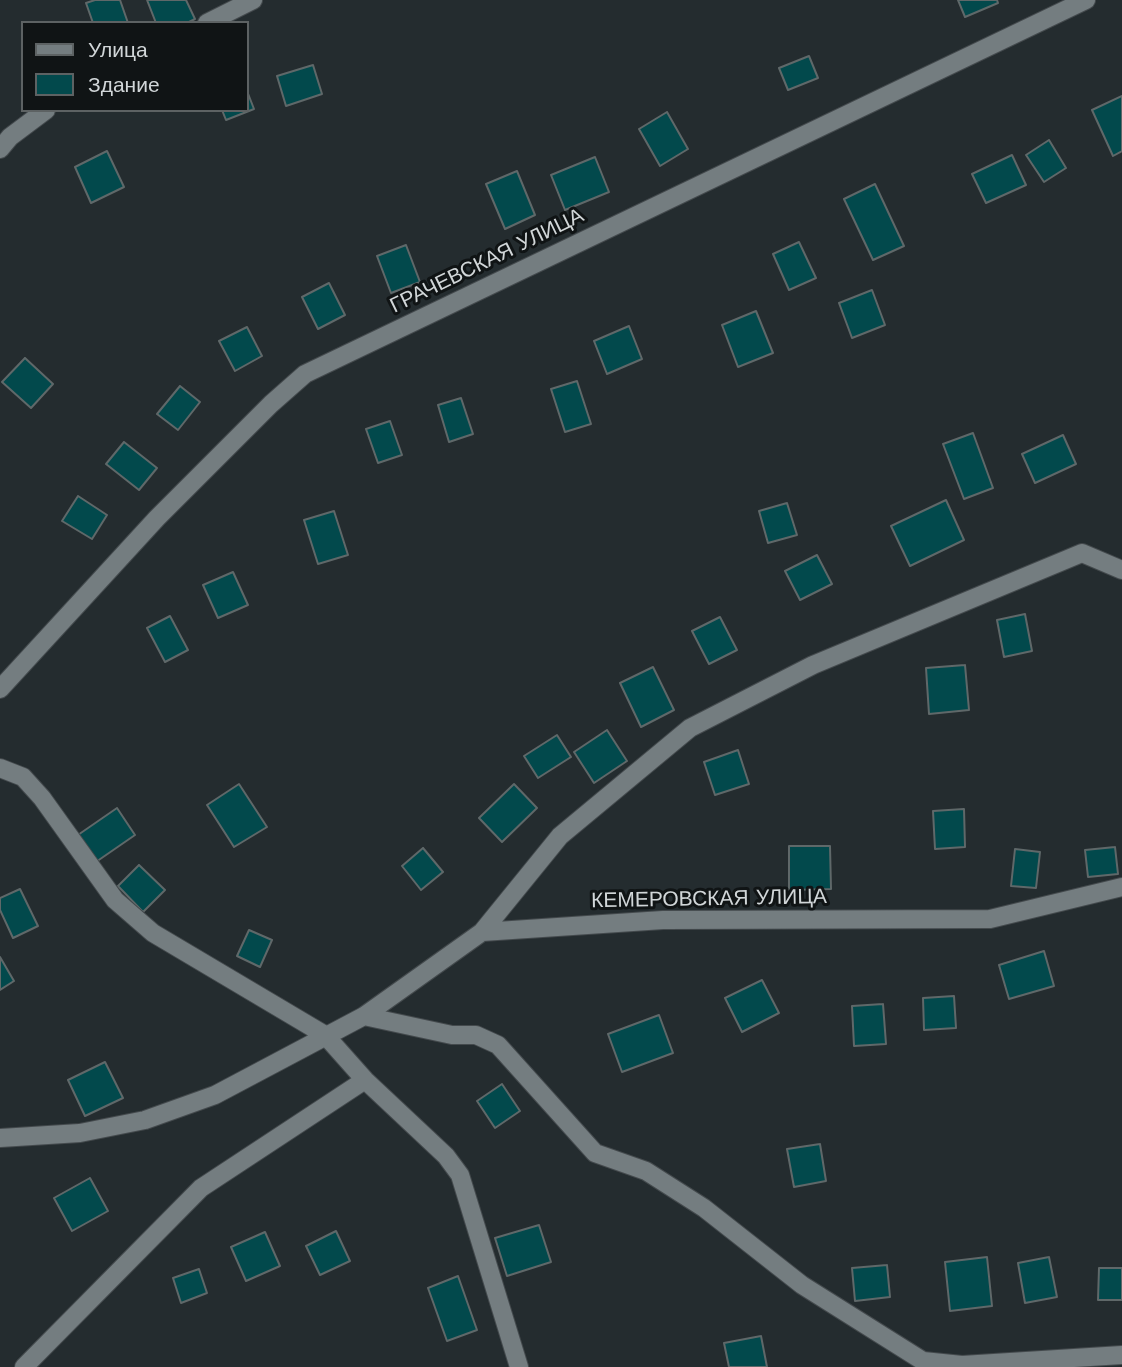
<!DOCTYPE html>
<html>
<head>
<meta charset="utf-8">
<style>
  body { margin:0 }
  #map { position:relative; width:1122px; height:1367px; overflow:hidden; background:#242c2f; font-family:"Work Sans",sans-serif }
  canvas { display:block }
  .legend { position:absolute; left:21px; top:21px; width:228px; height:91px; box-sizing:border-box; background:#101415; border:2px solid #5d6263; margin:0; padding:9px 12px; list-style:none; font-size:21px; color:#d1d6d8 }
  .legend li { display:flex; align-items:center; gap:14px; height:35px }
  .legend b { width:35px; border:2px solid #5d6263 }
</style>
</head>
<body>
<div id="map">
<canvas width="1122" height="1367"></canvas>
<ul class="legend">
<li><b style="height:9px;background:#747d80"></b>Улица</li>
<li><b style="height:19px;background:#02494c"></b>Здание</li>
</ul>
</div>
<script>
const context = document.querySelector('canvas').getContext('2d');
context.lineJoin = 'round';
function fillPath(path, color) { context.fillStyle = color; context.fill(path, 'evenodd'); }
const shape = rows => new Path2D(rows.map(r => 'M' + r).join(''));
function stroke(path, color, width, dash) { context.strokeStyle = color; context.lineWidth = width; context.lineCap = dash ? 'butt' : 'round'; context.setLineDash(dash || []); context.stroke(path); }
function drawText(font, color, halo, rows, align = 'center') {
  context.font = font + ' "Work Sans",sans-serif'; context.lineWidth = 6; context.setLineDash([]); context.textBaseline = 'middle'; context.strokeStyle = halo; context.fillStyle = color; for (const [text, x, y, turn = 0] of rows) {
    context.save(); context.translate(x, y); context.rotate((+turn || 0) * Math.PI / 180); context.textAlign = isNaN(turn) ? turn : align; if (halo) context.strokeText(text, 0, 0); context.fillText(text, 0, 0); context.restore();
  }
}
const building = shape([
  [95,0,120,0,128,23,93,23,86,3,95,0],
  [147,0,186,0,195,19,187,23,156,23,147,0],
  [958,0,997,0,998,3,965,17,958,0],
  [809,56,818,78,788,90,779,68,809,56],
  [313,65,322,94,286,106,277,76,313,65],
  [247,91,254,109,226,120,222,110,247,110,247,91],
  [1122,96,1122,151,1113,156,1092,110,1122,96],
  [667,112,688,149,660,166,639,129,667,112],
  [1049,140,1066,168,1044,182,1026,155,1049,140],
  [107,151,124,187,91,203,75,167,107,151],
  [1012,155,1026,185,986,203,972,174,1012,155],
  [595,157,609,192,565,210,551,175,595,157],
  [517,171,535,215,505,229,486,184,517,171],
  [875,184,904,246,873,260,844,199,875,184],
  [799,242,816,278,789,290,773,254,799,242],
  [406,245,420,282,391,293,377,256,406,245],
  [329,283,345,315,318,329,302,297,329,283],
  [872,290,885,325,852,338,839,303,872,290],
  [756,311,773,353,738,367,722,325,756,311],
  [629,326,642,359,607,374,594,341,629,326],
  [247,327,262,356,235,371,219,341,247,327],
  [25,358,53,384,31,408,2,382,25,358],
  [577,381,591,424,565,432,551,389,577,381],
  [180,386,200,402,178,430,157,414,180,386],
  [461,398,473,434,449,442,438,405,461,398],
  [390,421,402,455,378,463,366,429,390,421],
  [973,433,993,488,964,499,943,444,973,433],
  [1063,435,1076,464,1035,483,1022,454,1063,435],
  [124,442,157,468,139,490,106,464,124,442],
  [78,496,107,515,92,539,62,521,78,496],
  [946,500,964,540,910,566,891,526,946,500],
  [787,503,797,535,768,543,759,511,787,503],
  [334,511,348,555,318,564,304,520,334,511],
  [817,555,832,584,800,600,785,571,817,555],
  [233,572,248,605,218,618,203,585,233,572],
  [1025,614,1032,651,1004,657,997,620,1025,614],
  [170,616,188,650,165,662,147,628,170,616],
  [720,617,737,650,709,664,692,631,720,617],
  [965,665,969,710,929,714,926,668,965,665],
  [653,667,674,710,641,727,620,683,653,667],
  [607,730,627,761,594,783,574,752,607,730],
  [557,735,571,757,538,778,524,756,557,735],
  [738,750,749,784,715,795,704,762,738,750],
  [239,784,267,827,234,847,207,805,239,784],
  [514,784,537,808,502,842,479,818,514,784],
  [117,808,135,835,93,864,75,837,117,808],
  [964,809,965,847,935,849,933,811,964,809],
  [789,846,830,846,831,889,789,890,789,846],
  [1115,847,1118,874,1088,877,1085,850,1115,847],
  [423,848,443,872,421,890,402,866,423,848],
  [1015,849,1040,852,1036,888,1011,886,1015,849],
  [139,865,165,890,143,912,118,886,139,865],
  [20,889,38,926,13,938,0,910,0,898,20,889],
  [249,930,272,940,260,967,237,956,249,930],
  [1044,951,1054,986,1009,999,999,965,1044,951],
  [0,957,14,981,0,990,0,957],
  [762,980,779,1013,742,1032,725,998,762,980],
  [954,996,956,1028,924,1030,923,998,954,996],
  [883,1004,886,1044,854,1046,852,1006,883,1004],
  [659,1015,673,1053,622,1072,608,1034,659,1015],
  [105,1062,123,1098,85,1116,68,1080,105,1062],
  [502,1084,520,1111,495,1128,477,1101,502,1084],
  [820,1144,826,1181,794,1187,787,1149,820,1144],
  [90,1178,108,1211,72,1231,54,1198,90,1178],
  [539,1225,551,1262,507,1276,495,1238,539,1225],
  [336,1231,350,1261,320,1275,306,1246,336,1231],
  [265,1232,280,1266,246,1281,231,1247,265,1232],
  [987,1257,992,1306,950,1311,945,1262,987,1257],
  [1049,1257,1057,1297,1025,1303,1018,1263,1049,1257],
  [887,1265,890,1297,855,1301,852,1268,887,1265],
  [1099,1268,1122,1268,1122,1300,1098,1300,1099,1268],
  [199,1269,207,1293,181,1303,173,1278,199,1269],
  [458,1276,477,1330,447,1341,428,1288,458,1276],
  [761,1336,767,1367,729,1367,724,1343,761,1336]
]);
fillPath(building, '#02494c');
stroke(building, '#5f6869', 2);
const minor = shape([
  [207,23,253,0],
  [0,149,10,137,46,110],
  [0,689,157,518,271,404,305,374,1086,0],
  [0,768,23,777,42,798,115,900,153,933,325,1035,365,1080,446,1156,460,1175,519,1367],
  [482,932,560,836,690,728,813,665,1082,553,1122,570],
  [364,1016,452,1035,476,1035,498,1045,595,1153,646,1171,704,1208,802,1285,923,1361,962,1365,1122,1355],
  [0,1138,80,1133,145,1120,215,1095,364,1016,482,932,663,920,990,919,1122,887],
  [24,1367,201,1188,365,1080]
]);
stroke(minor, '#444a4d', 20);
stroke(minor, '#747d80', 18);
drawText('21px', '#d1d6d8', '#101415', [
  ["ГРАЧЕВСКАЯ УЛИЦА",487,261,-26],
  ["КЕМЕРОВСКАЯ УЛИЦА",709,899,-1]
]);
</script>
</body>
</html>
